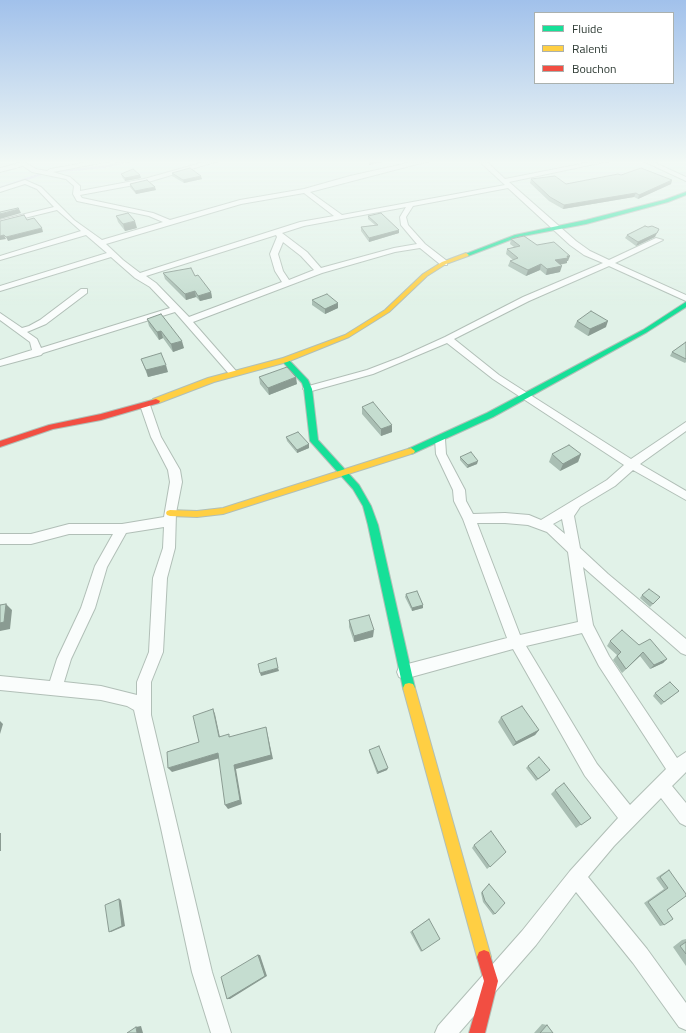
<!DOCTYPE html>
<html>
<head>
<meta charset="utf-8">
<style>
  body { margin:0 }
  #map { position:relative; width:686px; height:1033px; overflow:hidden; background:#e1f2e8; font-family:"Titillium Web",sans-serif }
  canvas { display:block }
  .legend { position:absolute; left:534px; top:12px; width:140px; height:72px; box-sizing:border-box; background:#fff; border:1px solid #abb1ae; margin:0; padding:5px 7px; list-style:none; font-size:12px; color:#2e3b34 }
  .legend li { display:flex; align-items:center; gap:8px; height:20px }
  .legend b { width:20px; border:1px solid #abb1ae }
</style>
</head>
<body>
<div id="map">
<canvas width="686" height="1033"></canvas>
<ul class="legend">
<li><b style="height:5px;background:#16e098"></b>Fluide</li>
<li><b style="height:5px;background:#ffcf43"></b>Ralenti</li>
<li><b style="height:5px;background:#f24e42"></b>Bouchon</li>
</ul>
</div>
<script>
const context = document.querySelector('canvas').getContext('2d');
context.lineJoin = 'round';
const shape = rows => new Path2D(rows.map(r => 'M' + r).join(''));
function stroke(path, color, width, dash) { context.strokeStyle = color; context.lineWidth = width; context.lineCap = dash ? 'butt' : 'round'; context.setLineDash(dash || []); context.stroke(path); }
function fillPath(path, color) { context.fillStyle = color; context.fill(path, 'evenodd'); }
stroke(shape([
  [0,188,47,172,103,167,129,161]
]), '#d7d4f0', 2.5);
const street = shape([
  [96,161,110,161,53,172,70,177,80,186,80,191,144,179,208,161,218,161,145,183,80,195,82,198,153,213,170,220,240,200,304,189,350,176,417,161,429,161,310,192,342,215,505,185,479,161,486,161,505,179,596,161,609,161,509,182,576,241,590,251,609,260,656,238,663,240,615,263,686,295,686,301,609,266,529,301,454,339,499,375,631,459,686,422,686,431,640,464,686,491,686,500,633,470,615,486,580,507,574,516,580,548,608,574,686,639,686,655,681,653,583,567,593,625,609,656,677,758,686,752,686,772,672,786,686,803,686,826,680,823,661,798,614,846,588,877,647,949,686,1003,686,1030,679,1027,633,963,576,892,536,945,459,1033,435,1033,438,1026,522,931,570,871,618,818,585,776,513,649,404,679,399,677,397,672,399,667,404,665,507,638,463,519,454,501,453,490,436,454,435,439,440,435,445,439,446,454,465,490,466,501,473,514,505,513,529,515,541,520,607,480,624,465,493,379,447,343,373,374,308,392,303,389,305,387,367,370,401,357,445,337,523,297,603,263,584,255,570,245,508,188,413,206,406,217,408,225,425,244,447,261,447,265,441,265,420,248,395,252,322,273,193,322,236,371,238,373,236,375,230,375,175,312,43,353,41,355,0,366,0,360,32,350,30,342,0,320,0,313,22,328,29,326,40,320,81,289,87,289,87,293,46,324,27,332,37,339,41,348,170,308,150,287,135,278,111,257,0,291,0,286,107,253,86,235,0,260,0,256,81,231,57,210,0,224,0,220,54,207,37,189,25,184,0,192,0,188,25,180,41,187,74,220,102,240,163,222,149,216,77,201,73,194,74,186,66,179,61,178,32,172,23,166,0,172,0,168,24,162,36,169,47,171,50,169,96,161],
  [304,193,334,216,300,222,140,273,123,260,106,244,241,204,304,193],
  [406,207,400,217,401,225,417,244,394,248,321,268,307,252,282,233,304,226,406,207],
  [276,235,277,237,270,254,275,271,282,282,189,317,156,283,146,276,276,235],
  [283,242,301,256,314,270,289,280,283,271,278,254,283,242],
  [562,519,565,534,553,524,562,519],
  [477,523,505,523,528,525,547,532,568,552,578,622,520,635,477,523],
  [582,633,599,666,666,769,630,805,597,764,526,646,582,633],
  [643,161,651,161,686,177,686,181,643,161],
  [145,402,150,405,161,437,180,470,182,482,176,513,175,548,167,578,163,652,151,682,151,715,212,972,231,1033,211,1033,192,972,161,828,134,710,127,706,101,700,0,690,0,676,50,681,57,659,81,608,95,566,113,534,69,534,31,544,0,544,0,534,31,534,69,524,122,524,164,517,170,482,168,470,151,437,140,405,145,402],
  [164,527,163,548,153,578,149,652,137,682,137,695,101,686,64,682,71,659,95,608,107,567,126,533,164,527]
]);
const fast = shape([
  [686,192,686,195,668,202,586,224,518,237,468,256,463,255,515,235,586,220,664,200,686,192],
  [686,302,686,307,647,332,493,417,414,453,411,454,407,451,408,449,487,413,643,330,686,302],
  [283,358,287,358,308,380,312,389,318,440,359,485,371,506,378,525,415,688,413,692,409,693,405,692,403,688,368,525,363,506,353,489,310,441,304,389,302,383,283,362,283,358]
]);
const slow = shape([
  [466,253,469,255,468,256,446,264,427,276,389,312,349,337,287,362,214,382,159,403,156,403,152,401,153,399,208,378,283,358,345,335,385,310,423,274,442,262,466,253],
  [411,448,415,451,414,453,223,514,197,517,170,516,167,515,166,513,167,511,170,510,197,511,223,508,411,448],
  [409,683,413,684,415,688,491,957,489,962,484,964,479,962,477,957,403,688,405,684,409,683]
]);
const jam = shape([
  [156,399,160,401,159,403,101,420,53,429,0,447,0,441,49,425,101,414,156,399],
  [484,950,489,952,498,981,485,1033,469,1033,484,981,477,957,479,952,484,950]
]);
stroke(street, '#b1bfb7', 2);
stroke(fast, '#b1bfb7', 2);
stroke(slow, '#b1bfb7', 2);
stroke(jam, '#b1bfb7', 2);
fillPath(street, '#fafdfc');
fillPath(fast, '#16e098');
fillPath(slow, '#ffcf43');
fillPath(jam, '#f24e42');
fillPath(shape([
  [172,173,202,179,184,183,172,176],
  [121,174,140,175,141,178,125,181,122,177],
  [621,175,672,180,671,184,638,199,634,197,563,209,549,201,530,183,531,179,566,184],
  [130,184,156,190,136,194,130,187],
  [116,216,137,228,125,231,118,222],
  [368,216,399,233,369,242,361,231,361,227,375,225,368,219],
  [627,235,655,237,636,246,625,238],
  [511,239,537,245,568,261,567,261,567,263,560,265,560,272,546,275,540,270,526,276,508,266,510,261,513,260,506,254,507,249,514,247,510,244],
  [163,273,195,276,211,292,212,298,200,301,196,297,186,300,165,279],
  [312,300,338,303,338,308,325,314,312,305],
  [147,319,184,348,173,352,163,338,159,340,149,326],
  [577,321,606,327,588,336,574,327],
  [686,342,686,362,685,363,670,356,672,352],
  [141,359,168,372,148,377],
  [259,377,297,384,269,395,260,384],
  [362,407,392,432,381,436,362,414],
  [286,437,309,444,309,448,297,453,287,441],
  [552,454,581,454,578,462,560,471,549,462],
  [460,457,477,464,467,468,460,460],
  [406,594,423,605,423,608,412,611,405,597],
  [642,595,660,597,650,607,640,598],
  [349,620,373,637,354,642,349,627],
  [610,641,639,645,667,659,663,663,650,669,640,656,622,673,613,660,617,655,607,646],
  [679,691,661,705,653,696,655,693],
  [501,717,539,730,535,735,513,746,498,722],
  [369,750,387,770,377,774,369,752],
  [528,766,548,772,536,781,526,768],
  [555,790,591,818,576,828,551,794],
  [474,845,506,852,487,869,472,848],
  [669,870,667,910,664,925,660,926,644,903,664,889,656,878,665,872],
  [489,884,495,914,493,915,483,902,481,893],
  [429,919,422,951,421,952,410,932],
  [686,939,686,966,673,947,682,940],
  [542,1024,547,1025,553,1033,534,1033]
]), '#a9beb3');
fillPath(shape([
  [369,161,387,161,369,165],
  [140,175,141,178,125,181,125,178],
  [201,176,202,179,184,183,183,180],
  [672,180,671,184,638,199,639,195],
  [155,187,156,190,136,194,135,191],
  [636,193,634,197,563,209,564,205],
  [19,209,21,213,0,219,0,214],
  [135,221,137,228,125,231,123,224],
  [42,228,43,232,8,241,6,237],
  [659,229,655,237,636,246,638,242],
  [399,230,399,233,369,242,369,238],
  [4,235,6,239,0,240,0,236],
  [567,256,570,256,568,261,567,261,567,263,553,266,555,260],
  [541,264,540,270,526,276,528,270],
  [562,266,560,272,546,275,547,269],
  [195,291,196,297,186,300,185,294],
  [211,292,212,298,200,301,198,296],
  [338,303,338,308,325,314,325,309],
  [608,321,606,327,588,336,590,329],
  [161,331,163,338,159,340,157,332],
  [182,341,184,348,173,352,171,344],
  [166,365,168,372,148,377,146,370],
  [296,377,297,384,269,395,268,388],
  [392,425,392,432,381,436,381,429],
  [309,444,309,448,297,453,297,450],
  [581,454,578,462,560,471,563,464],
  [478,461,477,464,467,468,468,465],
  [6,604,12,610,10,629,0,631,0,623],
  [423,605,423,608,412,611,412,608],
  [374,630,373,637,354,642,354,636],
  [643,652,640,656,622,673],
  [667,659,663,663,650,669,654,665],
  [278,668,279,671,261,676,260,673],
  [213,709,215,714,221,742,219,737],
  [0,721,3,724,0,734],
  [266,727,273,759,236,769,242,804,228,809,225,805,234,765],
  [539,730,535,735,513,746,516,742],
  [218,753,220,758,172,772,168,768],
  [388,768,387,770,377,774,378,772],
  [0,833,1,833,1,851,0,851],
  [119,899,121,900,125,926,111,932,109,932],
  [258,955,260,955,267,976,230,999,227,999],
  [141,1026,143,1033,137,1033,136,1027]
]), '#8a9b92');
const building = shape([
  [190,168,201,176,183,180,172,173,190,168],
  [641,168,672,180,639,195,636,193,564,205,550,197,531,179,555,176,566,184,618,174,621,175,641,168],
  [133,169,140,175,125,178,121,174,133,169],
  [147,180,155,187,135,191,130,184,147,180],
  [18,208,19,209,0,214,0,212,18,208],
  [128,213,135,221,123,224,116,216,128,213],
  [381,213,399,230,369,238,361,227,378,225,368,216,381,213],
  [24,215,27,220,34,218,42,228,6,237,4,235,0,236,0,221,24,215],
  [645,226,648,227,652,226,659,229,657,233,638,242,627,235,645,226],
  [524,236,537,245,554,242,570,256,567,256,568,258,555,260,562,266,547,269,541,264,528,270,510,261,518,258,507,249,520,246,511,239,524,236],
  [191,268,195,276,198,275,211,292,198,296,195,291,185,294,163,273,191,268],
  [327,294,338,303,325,309,312,300,327,294],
  [591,311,608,321,590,329,577,321,591,311],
  [161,314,182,341,171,344,161,331,157,332,147,319,161,314],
  [686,342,686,359,672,352,686,342],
  [161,353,166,365,146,370,141,359,161,353],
  [287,367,296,377,268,388,259,377,287,367],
  [373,402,392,425,381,429,362,407,373,402],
  [298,432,309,444,297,450,286,437,298,432],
  [569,445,581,454,563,464,552,454,569,445],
  [471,452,478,461,468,465,460,457,471,452],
  [649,589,660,597,653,604,642,595,649,589],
  [417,591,423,605,412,608,406,594,417,591],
  [6,604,4,622,0,623,0,605,6,604],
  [369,615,374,630,354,636,349,620,369,615],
  [622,630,639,645,650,639,667,659,654,665,643,652,626,669,617,656,621,652,610,641,622,630],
  [276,658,278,668,260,673,258,664,276,658],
  [670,682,679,691,664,702,655,693,670,682],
  [522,706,539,730,516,742,501,717,522,706],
  [213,709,219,737,229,734,229,737,266,727,271,755,234,765,240,800,225,805,218,753,168,768,167,752,199,742,193,716,213,709],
  [379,746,388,768,378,772,369,750,379,746],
  [539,757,550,770,538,779,528,766,539,757],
  [564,783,591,818,581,825,555,790,564,783],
  [491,831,506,852,490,867,474,845,491,831],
  [669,870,686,894,686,896,667,910,673,919,664,925,648,902,668,888,660,877,669,870],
  [489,884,505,903,495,914,485,901,482,892,489,884],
  [119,899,122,926,109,932,105,905,119,899],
  [429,919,440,939,422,951,412,931,429,919],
  [686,942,686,954,680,946,686,942],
  [258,955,265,976,227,999,221,977,258,955],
  [547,1025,553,1033,540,1033,547,1025],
  [136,1027,137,1033,127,1033,136,1027]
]);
fillPath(building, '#c5ddd0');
stroke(building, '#8a9b92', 1);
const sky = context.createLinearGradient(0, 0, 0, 306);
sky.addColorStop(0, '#a1c1eb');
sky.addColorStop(0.53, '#f2f9f5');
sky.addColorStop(1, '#f2f9f500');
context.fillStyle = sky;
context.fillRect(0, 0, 686, 306);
</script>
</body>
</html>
